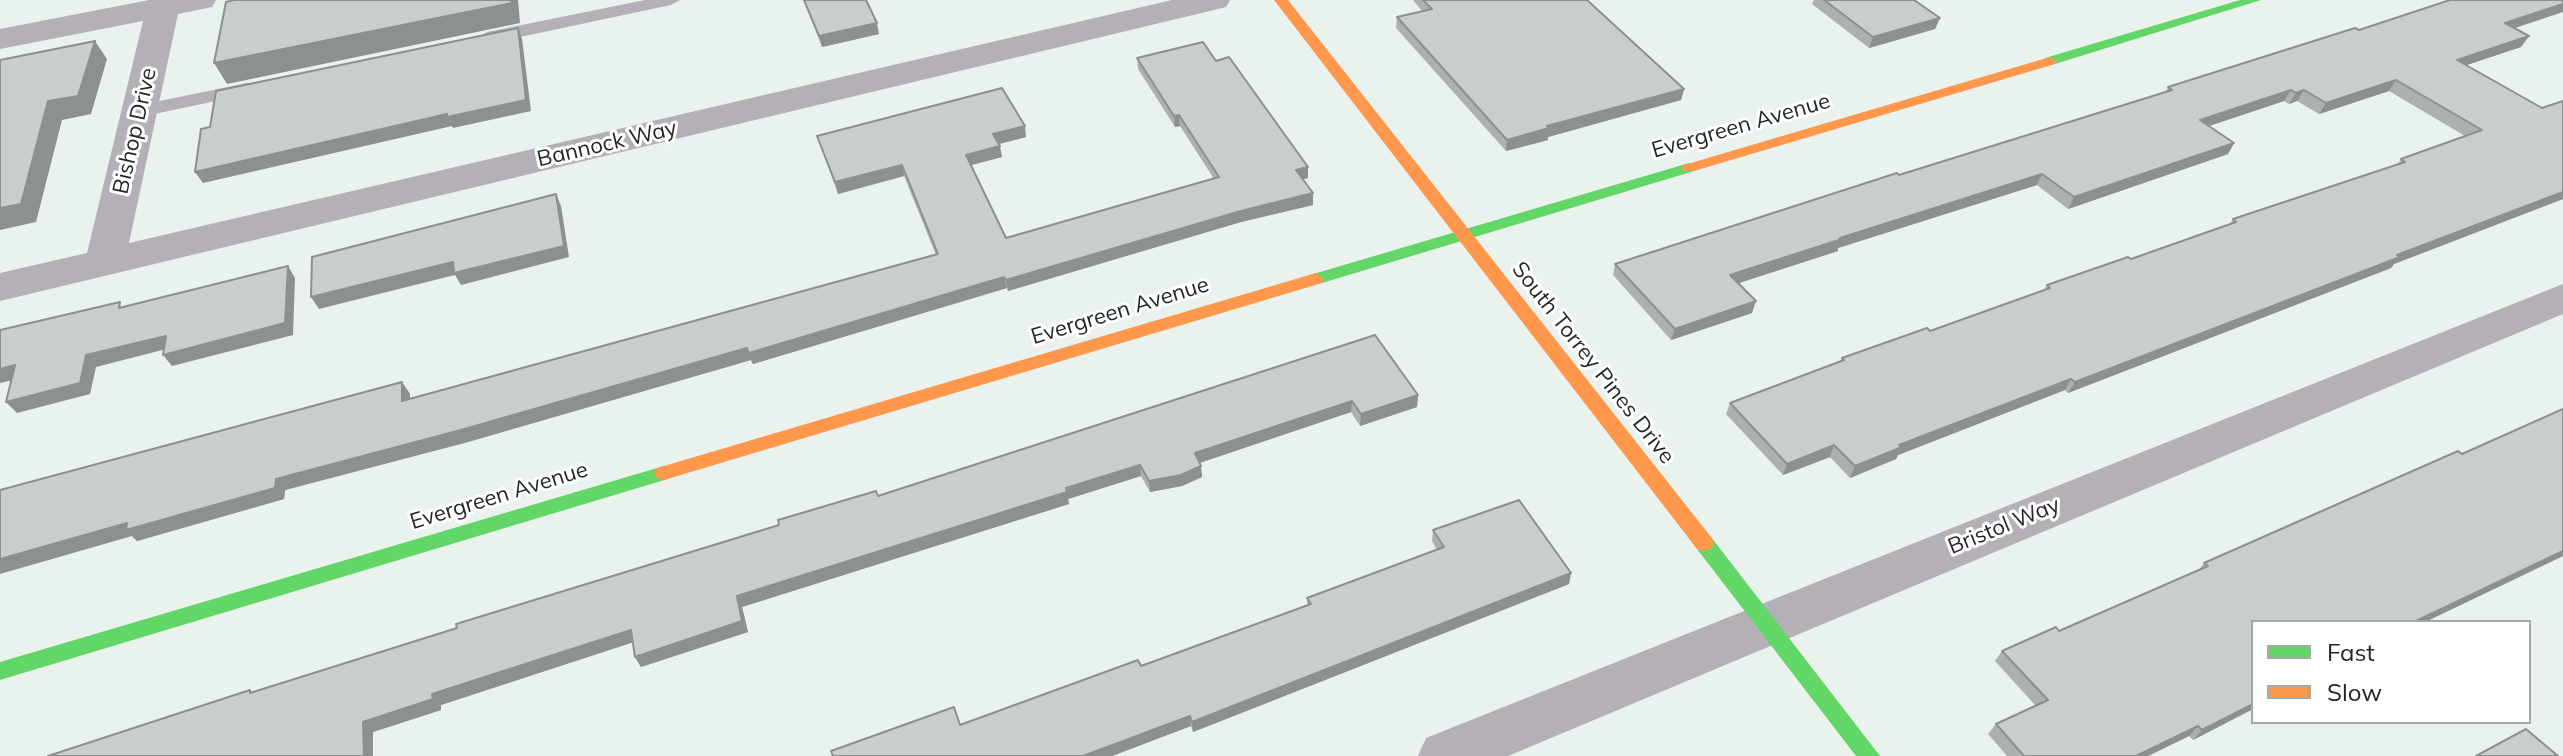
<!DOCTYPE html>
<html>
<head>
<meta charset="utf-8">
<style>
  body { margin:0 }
  #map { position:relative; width:2563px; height:756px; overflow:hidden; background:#eaf2ee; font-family:Mulish,sans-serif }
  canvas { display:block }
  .legend { position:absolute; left:2251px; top:620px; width:280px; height:104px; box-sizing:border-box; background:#fff; border:2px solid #a6a9a7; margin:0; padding:10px 14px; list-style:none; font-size:24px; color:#212723 }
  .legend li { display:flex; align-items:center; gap:16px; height:40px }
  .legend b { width:40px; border:2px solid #a6a9a7 }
</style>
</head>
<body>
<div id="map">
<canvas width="2563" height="756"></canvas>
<ul class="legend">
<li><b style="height:10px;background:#63d668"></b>Fast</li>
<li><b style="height:10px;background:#ff974d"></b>Slow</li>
</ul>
</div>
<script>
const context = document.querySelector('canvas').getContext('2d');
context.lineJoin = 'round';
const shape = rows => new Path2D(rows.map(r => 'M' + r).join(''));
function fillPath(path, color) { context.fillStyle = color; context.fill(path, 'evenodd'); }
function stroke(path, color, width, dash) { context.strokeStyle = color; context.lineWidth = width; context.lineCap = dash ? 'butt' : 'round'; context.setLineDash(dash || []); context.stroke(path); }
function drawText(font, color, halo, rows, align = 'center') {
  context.font = font + ' Mulish,sans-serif'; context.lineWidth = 6; context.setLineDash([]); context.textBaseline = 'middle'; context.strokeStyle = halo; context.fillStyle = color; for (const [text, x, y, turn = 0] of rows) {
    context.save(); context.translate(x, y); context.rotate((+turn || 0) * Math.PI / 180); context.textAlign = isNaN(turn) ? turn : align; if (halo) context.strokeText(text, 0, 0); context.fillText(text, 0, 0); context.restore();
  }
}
fillPath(shape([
  [645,0,680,0,671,5,487,44,478,38,487,32,645,0],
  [247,83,254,85,257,89,254,93,140,117,130,111,140,105,247,83]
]), '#b5afb8');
fillPath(shape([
  [149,0,216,0,212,7,178,14,129,243,1172,0,1230,0,1226,7,1214,10,0,301,0,273,87,253,143,21,0,49,0,29,149,0],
  [2563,284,2563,314,1508,756,1418,756,1426,738,2563,284]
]), '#b5afb8');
fillPath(shape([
  [2240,0,2261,0,2055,64,2050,65,2043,61,2045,58,2240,0],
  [1689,163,1697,168,1694,171,1322,283,1310,283,1308,279,1310,275,1689,163],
  [664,466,671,468,674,473,671,478,0,680,0,662,664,466],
  [1704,535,1711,537,1880,756,1856,756,1697,549,1694,543,1697,537,1704,535]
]), '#63d668');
fillPath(shape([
  [1274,0,1288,0,1711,537,1714,543,1711,549,1704,551,1697,549,1274,0],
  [2050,57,2057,61,2055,64,1694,171,1684,171,1681,168,1684,165,2050,57],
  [1316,273,1324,279,1322,283,664,480,657,478,654,473,657,468,664,466,1316,273]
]), '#ff974d');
fillPath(shape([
  [804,0,879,34,822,47],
  [1413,0,1587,0,1684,89,1681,100,1548,137,1548,140,1506,151,1396,28,1397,17,1422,11],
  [1814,0,1914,0,1940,18,1935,29,1869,48,1812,4],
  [2515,28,2529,36,2521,47,2466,65,2542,108,2563,101,2563,199,2394,264,2391,268,2068,393,2065,390,1898,455,1896,459,1850,478,1830,457,1783,475,1726,414,1730,403,1841,361,1842,358,1930,331,2044,290,2047,285,2131,259,2230,224,2233,219,2397,165,2401,159,2465,136,2389,91,2319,114,2297,101,2289,104,2284,101,2209,126,2234,143,2228,154,2068,209,2037,185,1838,248,1838,251,1738,283,1752,313,1671,340,1613,275,1615,264,2166,92,2168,87,2359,30],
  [1137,58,1216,61,1308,167,1308,178,1303,179,1313,205,1241,222,1008,291,1007,288,753,364,751,360,468,442,285,490,284,499,137,541,132,536,402,382,410,394,410,399,936,255,904,176,838,194,817,136,1026,137,999,144,1002,157,971,165,1006,238,1214,179,1180,126,1175,127,1138,69],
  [1375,335,1418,395,1417,407,1360,426,1351,412,1200,463,1202,477,1182,486,1150,492,1141,476,1068,499,1069,504,742,607,748,632,641,667,635,657,633,642,441,705,441,710,373,732,373,756,48,756,250,690,252,692,878,496],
  [2563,409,2563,556,2425,622,2253,622,2253,709,2193,740,2189,736,2148,756,2007,756,1988,734,1996,724,2035,705,1995,661,2002,651,2059,631,2198,571,2204,563,2462,454],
  [1433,530,1571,573,1569,584,1193,732,1191,726,1112,756,833,756,960,725,1141,666,1307,606,1307,598,1437,550,1432,541]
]), '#acb1af');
fillPath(shape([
  [511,0,518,0,520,23,227,84,214,63],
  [2563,4,2563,12,2497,34,2505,23],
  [1940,18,1935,29,1869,48,1873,37],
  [877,23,879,34,822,47,819,36],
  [518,28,522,39,531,111,453,128,452,126,203,183,195,172],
  [2529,36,2521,47,2449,71,2457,60],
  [95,41,107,59,91,114,62,120,36,222,0,230,0,208,48,101],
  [2396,80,2389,91,2319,114,2326,103],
  [1684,89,1681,100,1548,137,1548,140,1506,151,1507,140,1547,126],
  [2291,90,2284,101,2194,131,2200,120],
  [2304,90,2297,101,2289,104,2296,93],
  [1179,115,1180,126,1175,127,1174,116],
  [1025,126,1026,137,995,145,993,134],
  [2234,143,2228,154,2068,209,2074,197],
  [1000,146,1002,157,968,166,966,155],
  [902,165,904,176,838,194,835,182],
  [1308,167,1308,178,1296,181,1296,170],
  [2042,174,2037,185,1838,248,1838,251,1727,287,1730,275,1840,238],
  [2563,192,2563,199,2394,264,2391,268,2068,393,2075,382,2397,255],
  [1313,193,1313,205,1241,222,1008,291,1006,280,1241,211],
  [556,194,561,206,569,257,461,285,455,275,319,309,311,297],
  [288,266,295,278,293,335,172,366,163,355],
  [1004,277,1007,288,753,364,751,360,468,442,285,490,284,499,137,541,132,536,0,574,0,559,276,479],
  [1756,301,1752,313,1671,340,1675,329],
  [166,336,174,347,96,367,90,394,17,413,6,402,86,355],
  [15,365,26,377,0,383,0,369],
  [2071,379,2065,390,1898,455,1896,459,1850,478,1855,466,1899,445],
  [402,382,410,394,410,413,402,401],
  [1418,395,1417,407,1360,426,1361,414],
  [1352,401,1351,412,1196,464,1195,453],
  [1834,445,1830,457,1783,475,1787,464],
  [1140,465,1141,476,1068,499,1069,504,742,607,748,632,641,667,635,657,737,596],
  [1201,466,1202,477,1182,486,1150,492,1149,481],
  [2563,551,2563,556,2425,622,2414,622],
  [1571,573,1569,584,1193,732,1192,722],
  [631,630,637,641,441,705,441,710,373,732,373,756,364,756,363,722,432,694],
  [2253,704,2253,709,2193,740,2202,730],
  [1190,716,1191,726,1112,756,1083,756],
  [2198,726,2189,736,2148,756,2136,756]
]), '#8c908e');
const building = shape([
  [234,0,511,0,512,3,214,63,226,2,234,0],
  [804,0,866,0,877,23,819,36,804,0],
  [1423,0,1587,0,1684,89,1547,126,1549,128,1507,140,1397,17,1432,9,1423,0],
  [1824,0,1914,0,1940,18,1873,37,1824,0],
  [2450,0,2563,0,2563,4,2505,23,2529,36,2457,60,2542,108,2563,101,2563,192,2397,255,2400,257,2075,382,2071,379,1899,445,1902,447,1855,466,1834,445,1787,464,1730,403,1844,360,1842,358,1927,328,1930,331,2050,288,2047,285,2128,257,2131,259,2236,222,2233,219,2405,162,2401,159,2482,130,2396,80,2326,103,2304,90,2296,93,2291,90,2200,120,2234,143,2074,197,2042,174,1840,238,1842,239,1730,275,1756,301,1675,329,1615,264,1897,173,1899,175,2172,90,2168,87,2355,28,2359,30,2450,0],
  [518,28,526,100,447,117,447,114,195,172,201,129,210,127,216,91,518,28],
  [95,41,78,96,48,101,21,204,0,208,0,60,95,41],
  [1203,42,1216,61,1229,57,1308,167,1296,170,1313,193,1241,211,1006,280,1004,277,749,353,747,348,461,430,276,479,275,488,126,530,127,523,0,559,0,490,402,382,402,401,938,254,902,165,835,182,817,136,1002,88,1025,126,993,134,1000,146,966,155,1006,238,1219,177,1179,115,1174,116,1137,58,1203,42],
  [556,194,564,246,454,273,453,262,311,297,312,257,556,194],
  [288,266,285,323,163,355,166,336,86,355,80,383,6,402,15,365,0,369,0,330,120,302,119,308,288,266],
  [1375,335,1418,395,1361,414,1352,401,1195,453,1201,466,1181,475,1149,481,1140,465,1066,488,1067,492,737,596,742,621,635,657,631,630,432,694,433,699,363,722,364,756,48,756,250,690,250,693,457,628,456,624,779,525,778,520,876,491,878,496,1375,335],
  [2563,409,2563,551,2414,622,2253,622,2253,704,2202,730,2198,726,2136,756,2024,756,1996,724,2048,700,2002,651,2056,627,2059,631,2208,566,2204,563,2458,451,2462,454,2563,409],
  [1519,500,1571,573,1192,722,1190,716,1083,756,833,756,831,751,954,707,960,725,1138,660,1141,666,1311,604,1307,598,1444,547,1433,530,1519,500],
  [2526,729,2558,756,2476,756,2526,729]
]);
fillPath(building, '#c8cecb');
stroke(building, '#8c908e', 2);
drawText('22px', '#212723', '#fff', [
  ["Evergreen Avenue",1741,126,-16],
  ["Bishop Drive",135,131,-77],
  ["Bannock Way",607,144,-13],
  ["Evergreen Avenue",1120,311,-17],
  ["South Torrey Pines Drive",1593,363,52],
  ["Evergreen Avenue",499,496,-17],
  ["Bristol Way",2004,526,-22]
]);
</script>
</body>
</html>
